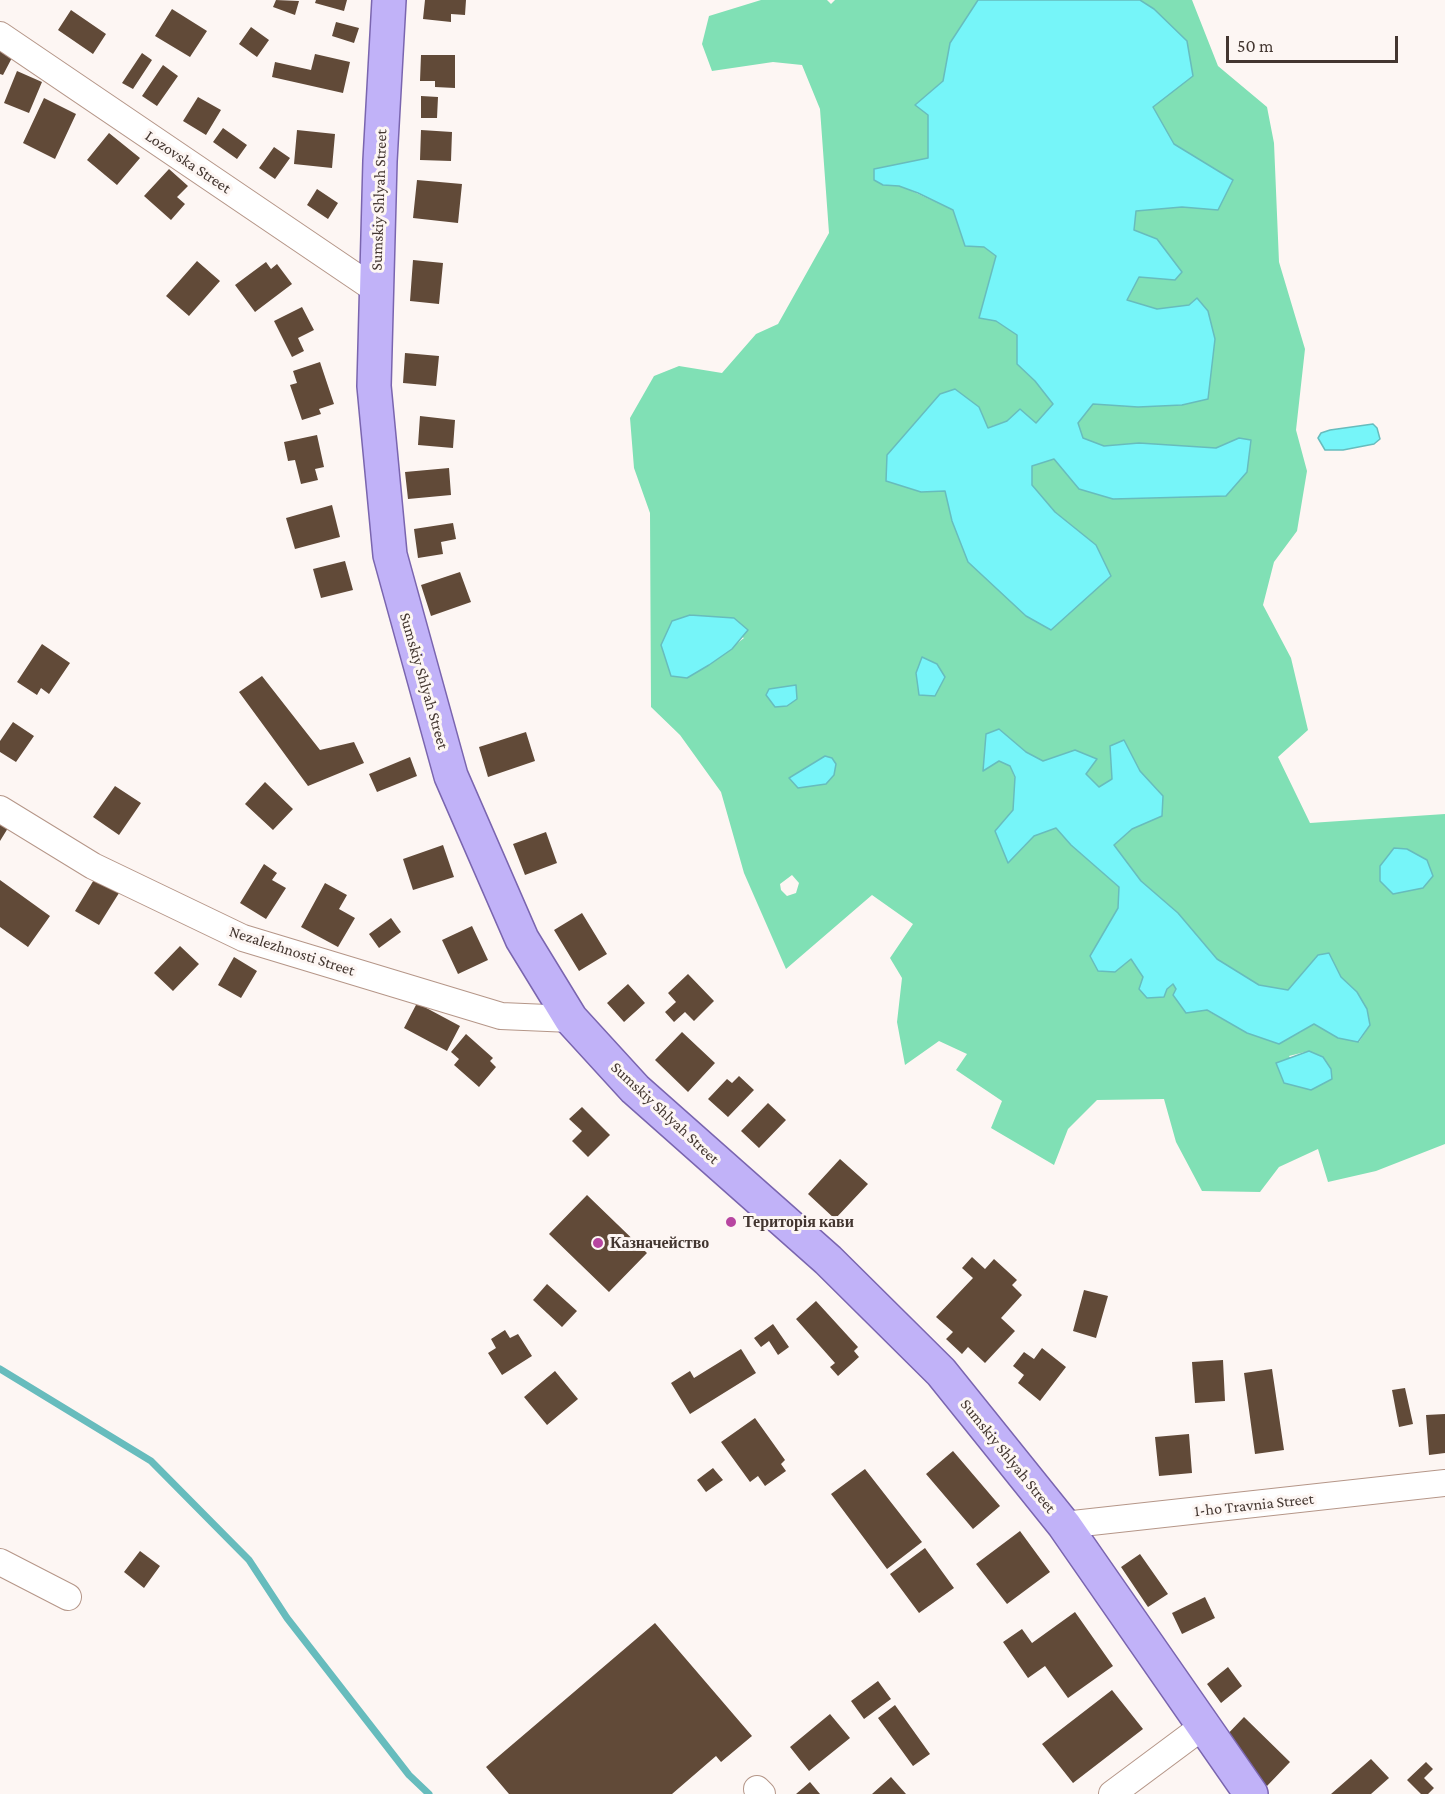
<!DOCTYPE html>
<html>
<head>
<meta charset="utf-8">
<style>
  body { margin:0 }
  #map { position:relative; width:1445px; height:1794px; overflow:hidden; background:#fdf6f3; font-family:"Crimson Pro",serif }
  canvas { display:block }
  .scale { position:absolute; left:1226px; top:36px; width:172px; height:27px; box-sizing:border-box; border:3px solid #433630; border-top:0; padding-left:8px; font-size:18px; line-height:21px; white-space:nowrap; color:#433630; -webkit-text-stroke:4px #fdf6f3; paint-order:stroke }
</style>
</head>
<body>
<div id="map">
<canvas width="1445" height="1794"></canvas>
<div class="scale">50 m</div>
</div>
<script>
const context = document.querySelector('canvas').getContext('2d');
context.lineJoin = 'round';
function fillPath(path, color) { context.fillStyle = color; context.fill(path, 'evenodd'); }
const shape = rows => new Path2D(rows.map(r => 'M' + r).join(''));
function stroke(path, color, width, dash) { context.strokeStyle = color; context.lineWidth = width; context.lineCap = dash ? 'butt' : 'round'; context.setLineDash(dash || []); context.stroke(path); }
function drawText(font, color, halo, rows, align = 'center') {
  context.font = font + ' "Crimson Pro",serif'; context.lineWidth = 6; context.setLineDash([]); context.textBaseline = 'middle'; context.strokeStyle = halo; context.fillStyle = color; for (const [text, x, y, turn = 0] of rows) {
    context.save(); context.translate(x, y); context.rotate((+turn || 0) * Math.PI / 180); context.textAlign = isNaN(turn) ? turn : align; if (halo) context.strokeText(text, 0, 0); context.fillText(text, 0, 0); context.restore();
  }
}
fillPath(shape([
  [761,0,827,0,831,4,835,0,978,0,950,43,943,81,915,105,928,114,928,158,875,169,883,185,899,185,953,210,965,246,984,247,996,256,979,318,996,321,1018,335,1017,364,1035,381,1053,404,1036,424,1020,410,1007,421,987,428,979,407,920,419,888,455,921,492,945,491,952,521,1086,598,1111,576,1096,545,1055,512,1032,485,1032,466,1054,458,1079,489,1113,499,1226,496,1239,438,1216,448,1139,443,1104,446,1083,438,1078,423,1092,404,1138,407,1182,405,1208,311,1197,298,1189,305,1157,309,1126,300,1139,277,1175,280,1157,240,1134,230,1136,210,1182,207,1218,209,1233,180,1174,144,1152,107,1154,9,1140,0,1192,0,1218,66,1267,107,1274,143,1279,262,1305,349,1296,430,1307,471,1297,531,1274,562,1263,605,1291,658,1308,730,1278,757,1310,823,1445,814,1445,1144,1376,1171,1328,1182,1318,1149,1279,1167,1260,1192,1202,1191,1176,1142,1164,1099,1097,1100,1068,1129,1054,1165,991,1128,1002,1101,956,1070,967,1054,939,1041,905,1065,897,1022,902,978,890,958,913,924,872,895,786,969,744,873,721,792,680,735,651,707,650,513,634,468,630,418,654,376,679,366,722,373,756,334,778,324,829,233,820,109,802,65,773,62,712,71,702,44,709,16],
  [690,615,705,617,744,638,709,665],
  [999,729,1026,752,1043,761,1057,757,1097,759,1086,774,1099,787,1112,779,1110,746,1124,740,1140,771,1163,796,1162,816,1132,829,1114,845,1141,881,1178,913,1217,959,1259,985,1288,990,1318,955,1329,953,1341,977,1357,992,1370,1025,1359,1042,1338,1038,1314,1024,1299,1033,1247,1033,1206,1010,1176,989,1173,984,1167,989,1143,977,1131,958,1115,972,1090,956,1118,908,1119,887,1071,845,1056,827,1034,836,1009,862,995,831,1013,810,1015,778,1010,766,999,761,983,770],
  [792,875,799,883,796,893,787,896,781,890,780,884],
  [1309,1051,1332,1079,1311,1090,1289,1056]
]), '#80e0b5');
const water = shape([
  [978,0,1140,0,1154,9,1187,41,1193,76,1153,107,1174,144,1233,180,1218,210,1182,207,1136,211,1134,230,1157,239,1182,272,1175,280,1139,277,1127,300,1157,309,1189,305,1197,298,1208,311,1215,339,1208,399,1182,405,1138,407,1093,404,1078,423,1083,438,1104,446,1139,443,1216,448,1239,438,1251,440,1247,472,1226,496,1113,499,1079,489,1054,459,1032,466,1032,485,1055,512,1096,545,1111,576,1051,630,1026,616,968,562,952,521,945,491,921,492,886,481,887,455,940,394,955,389,979,407,988,428,1007,421,1020,409,1036,423,1053,404,1035,381,1017,364,1017,335,996,321,979,318,996,256,984,247,965,246,953,210,918,193,899,186,883,185,874,180,874,169,928,158,928,115,915,105,943,81,950,43,978,0],
  [1373,424,1377,428,1380,439,1374,444,1343,450,1325,450,1318,438,1321,433,1330,430,1373,424],
  [690,615,734,618,748,630,732,649,709,665,687,678,671,676,661,645,672,621,690,615],
  [922,657,937,664,945,677,935,696,919,695,916,673,922,657],
  [796,685,797,699,787,706,775,707,766,695,769,689,796,685],
  [999,729,1026,752,1043,761,1075,750,1097,759,1086,774,1099,787,1112,779,1110,746,1124,740,1140,771,1163,796,1162,816,1132,829,1114,845,1141,881,1178,913,1217,959,1259,985,1288,990,1318,955,1329,953,1341,977,1357,992,1367,1009,1370,1025,1358,1042,1338,1038,1314,1024,1279,1044,1247,1033,1207,1010,1186,1013,1173,995,1176,989,1173,984,1167,989,1164,997,1147,998,1139,989,1143,977,1131,959,1115,972,1098,971,1090,956,1118,908,1119,887,1071,845,1056,828,1034,836,1008,863,995,831,1013,810,1015,777,1010,766,999,761,983,771,986,734,999,729],
  [825,756,832,758,836,764,834,775,826,784,798,788,789,778,825,756],
  [1394,848,1407,849,1427,860,1433,876,1423,888,1393,894,1380,881,1380,866,1394,848],
  [1309,1051,1323,1057,1331,1069,1332,1079,1311,1090,1284,1083,1276,1063,1309,1051]
]);
fillPath(water, '#76f5f9');
stroke(water, '#67bcbd', 1.5);
stroke(shape([
  [0,1369,151,1461,249,1560,287,1618,409,1775,429,1794]
]), '#67bcbd', 7);
fillPath(shape([
  [276,0,299,1,295,15,273,7],
  [316,0,347,0,344,11,315,3],
  [425,0,466,0,465,15,451,14,451,22,423,19],
  [172,9,207,31,190,57,155,36],
  [71,10,106,34,93,54,58,30],
  [336,22,359,28,354,43,332,36],
  [251,27,269,40,257,57,239,44],
  [0,44,15,52,3,75,0,74],
  [142,53,152,60,133,89,122,83],
  [315,54,350,62,343,93,272,77,275,62,311,70],
  [421,55,455,55,455,88,435,87,435,81,420,81],
  [163,65,178,76,157,106,142,96],
  [17,71,42,82,29,113,4,103],
  [421,96,438,97,437,118,421,118],
  [198,97,221,110,206,135,183,121],
  [44,98,76,114,55,159,23,143],
  [223,128,247,145,237,159,213,142],
  [297,130,335,134,332,168,294,164],
  [421,130,452,132,451,161,420,160],
  [109,133,140,158,117,185,87,160],
  [274,147,290,158,275,179,259,168],
  [169,169,188,186,177,197,185,204,171,220,144,196],
  [417,180,462,184,458,223,413,218],
  [317,189,338,203,328,219,307,205],
  [413,260,443,263,439,304,410,301],
  [197,261,220,281,189,316,166,296],
  [266,262,271,269,277,264,292,284,255,312,235,285],
  [302,307,314,330,298,338,304,351,292,357,274,321],
  [405,353,439,356,436,386,403,383],
  [320,362,334,404,319,409,321,414,302,420,290,385,297,383,293,371],
  [420,416,455,420,453,448,418,445],
  [317,435,324,467,315,469,318,480,301,484,295,460,288,461,284,442],
  [449,468,451,495,408,499,405,472],
  [332,505,340,537,295,549,286,518],
  [453,523,456,539,441,542,443,554,418,558,414,529],
  [345,561,353,590,321,598,313,569],
  [460,572,471,602,431,616,421,585],
  [42,644,70,663,49,694,41,688,37,695,17,682],
  [262,676,320,750,354,742,364,763,308,786,239,692],
  [13,722,34,736,16,762,0,752,0,741],
  [526,732,535,761,488,777,479,747],
  [410,757,417,776,377,792,369,774],
  [265,782,293,809,273,830,245,804],
  [115,786,141,803,119,835,93,817],
  [0,823,8,828,0,841],
  [546,832,557,863,525,875,513,844],
  [443,845,454,877,413,890,403,859],
  [264,864,277,873,272,880,286,888,266,919,240,903],
  [95,878,119,893,99,925,75,911],
  [0,880,50,916,28,947,0,927],
  [325,883,347,895,339,909,355,918,338,947,301,927],
  [582,913,607,954,579,971,554,930],
  [391,918,401,932,379,948,369,934],
  [472,926,488,960,458,974,442,940],
  [180,946,199,964,173,991,154,973],
  [234,957,257,971,241,998,218,985],
  [688,974,714,1001,694,1021,685,1012,674,1022,665,1012,676,1002,668,993],
  [628,984,645,1003,624,1022,607,1003],
  [417,1003,460,1026,447,1051,404,1028],
  [682,1032,715,1063,688,1092,655,1060],
  [466,1034,493,1058,490,1061,496,1067,479,1087,454,1065,459,1059,451,1052],
  [739,1076,754,1090,728,1117,708,1099,727,1079,732,1083],
  [768,1103,786,1120,759,1148,741,1131],
  [582,1107,610,1135,588,1157,572,1141,582,1131,569,1119],
  [840,1159,868,1184,835,1219,808,1194],
  [587,1195,647,1253,609,1292,549,1234],
  [972,1257,985,1269,994,1259,1017,1280,1012,1285,1022,1295,1001,1318,1015,1331,985,1363,968,1347,962,1354,946,1339,953,1332,936,1317,973,1278,962,1268],
  [547,1284,577,1311,562,1327,533,1300],
  [1084,1290,1108,1296,1096,1338,1073,1331],
  [816,1301,858,1347,854,1351,859,1357,838,1376,830,1367,835,1363,796,1319],
  [773,1324,789,1347,778,1355,769,1341,761,1347,754,1338],
  [505,1330,510,1338,518,1334,532,1356,502,1375,488,1353,496,1348,491,1339],
  [1042,1348,1066,1367,1040,1401,1018,1383,1024,1375,1013,1366,1024,1352,1034,1359],
  [741,1349,756,1373,690,1414,671,1383,690,1371,694,1378],
  [1223,1360,1225,1401,1195,1403,1192,1362],
  [1272,1369,1284,1450,1255,1454,1244,1373],
  [555,1371,578,1399,547,1425,524,1397],
  [1405,1388,1413,1424,1399,1427,1392,1390],
  [1445,1414,1445,1453,1429,1455,1426,1415],
  [755,1418,785,1460,781,1464,786,1471,765,1486,758,1476,750,1482,721,1442],
  [1189,1434,1192,1473,1159,1476,1155,1437],
  [953,1451,1000,1506,973,1529,926,1474],
  [713,1468,723,1480,706,1492,697,1480],
  [865,1469,922,1542,887,1569,831,1494],
  [1020,1531,1050,1572,1007,1604,976,1564],
  [925,1548,954,1588,919,1613,890,1574],
  [140,1551,160,1566,144,1588,124,1572],
  [1140,1554,1168,1594,1148,1607,1121,1567],
  [1205,1597,1215,1618,1182,1634,1172,1613],
  [1075,1612,1113,1666,1068,1698,1045,1666,1028,1678,1003,1642,1022,1629,1032,1643],
  [655,1623,752,1736,721,1762,716,1756,672,1794,509,1794,486,1767],
  [1228,1667,1242,1686,1221,1703,1207,1684],
  [878,1681,891,1699,864,1719,851,1701],
  [1112,1690,1143,1729,1073,1783,1042,1744],
  [895,1705,930,1754,913,1766,878,1718],
  [830,1714,850,1738,809,1771,790,1747],
  [1244,1717,1290,1762,1267,1786,1221,1741],
  [1371,1759,1389,1778,1371,1794,1331,1794],
  [1426,1762,1433,1769,1424,1778,1434,1788,1428,1794,1421,1794,1407,1780],
  [891,1777,906,1794,872,1794],
  [810,1782,820,1794,796,1794]
]), '#614a38');
const minor = shape([
  [0,35,376,290],
  [0,809,93,866,243,938,501,1016,571,1019],
  [1064,1525,1445,1483],
  [0,1562,68,1597],
  [757,1789,762,1794],
  [1112,1794,1202,1727]
]);
const major = shape([
  [389,0,380,161,374,386,390,555,451,776,522,939,571,1019,635,1089,828,1260,941,1372,1064,1525,1251,1794]
]);
stroke(minor, '#b59688', 28);
stroke(major, '#7a65af', 36);
stroke(minor, '#fff', 26);
stroke(major, '#c1b2f8', 33);
for (const [x, y, r, color] of [
  [731,1222,6,"#b745a0"],
  [598,1243,6,"#b745a0"]
]) { const dot = new Path2D(); dot.arc(x, y, r, 0, 2 * Math.PI); context.fillStyle = color; context.fill(dot); stroke(dot, '#fdf6f3', 2); }
drawText('16px', '#433630', '#fdf6f3', [
  ["Lozovska Street",188,162,34],
  ["Sumskiy Shlyah Street",379,200,-88],
  ["Sumskiy Shlyah Street",424,681,74],
  ["Nezalezhnosti Street",292,951,18],
  ["Sumskiy Shlyah Street",665,1113,43],
  ["Sumskiy Shlyah Street",1008,1456,51],
  ["1-ho Travnia Street",1254,1505,-6]
]);
drawText('bold 16px', '#433630', '#fdf6f3', [
  ["Територія кави",743,1222],
  ["Казначейство",610,1243]
], 'left');
</script>
</body>
</html>
